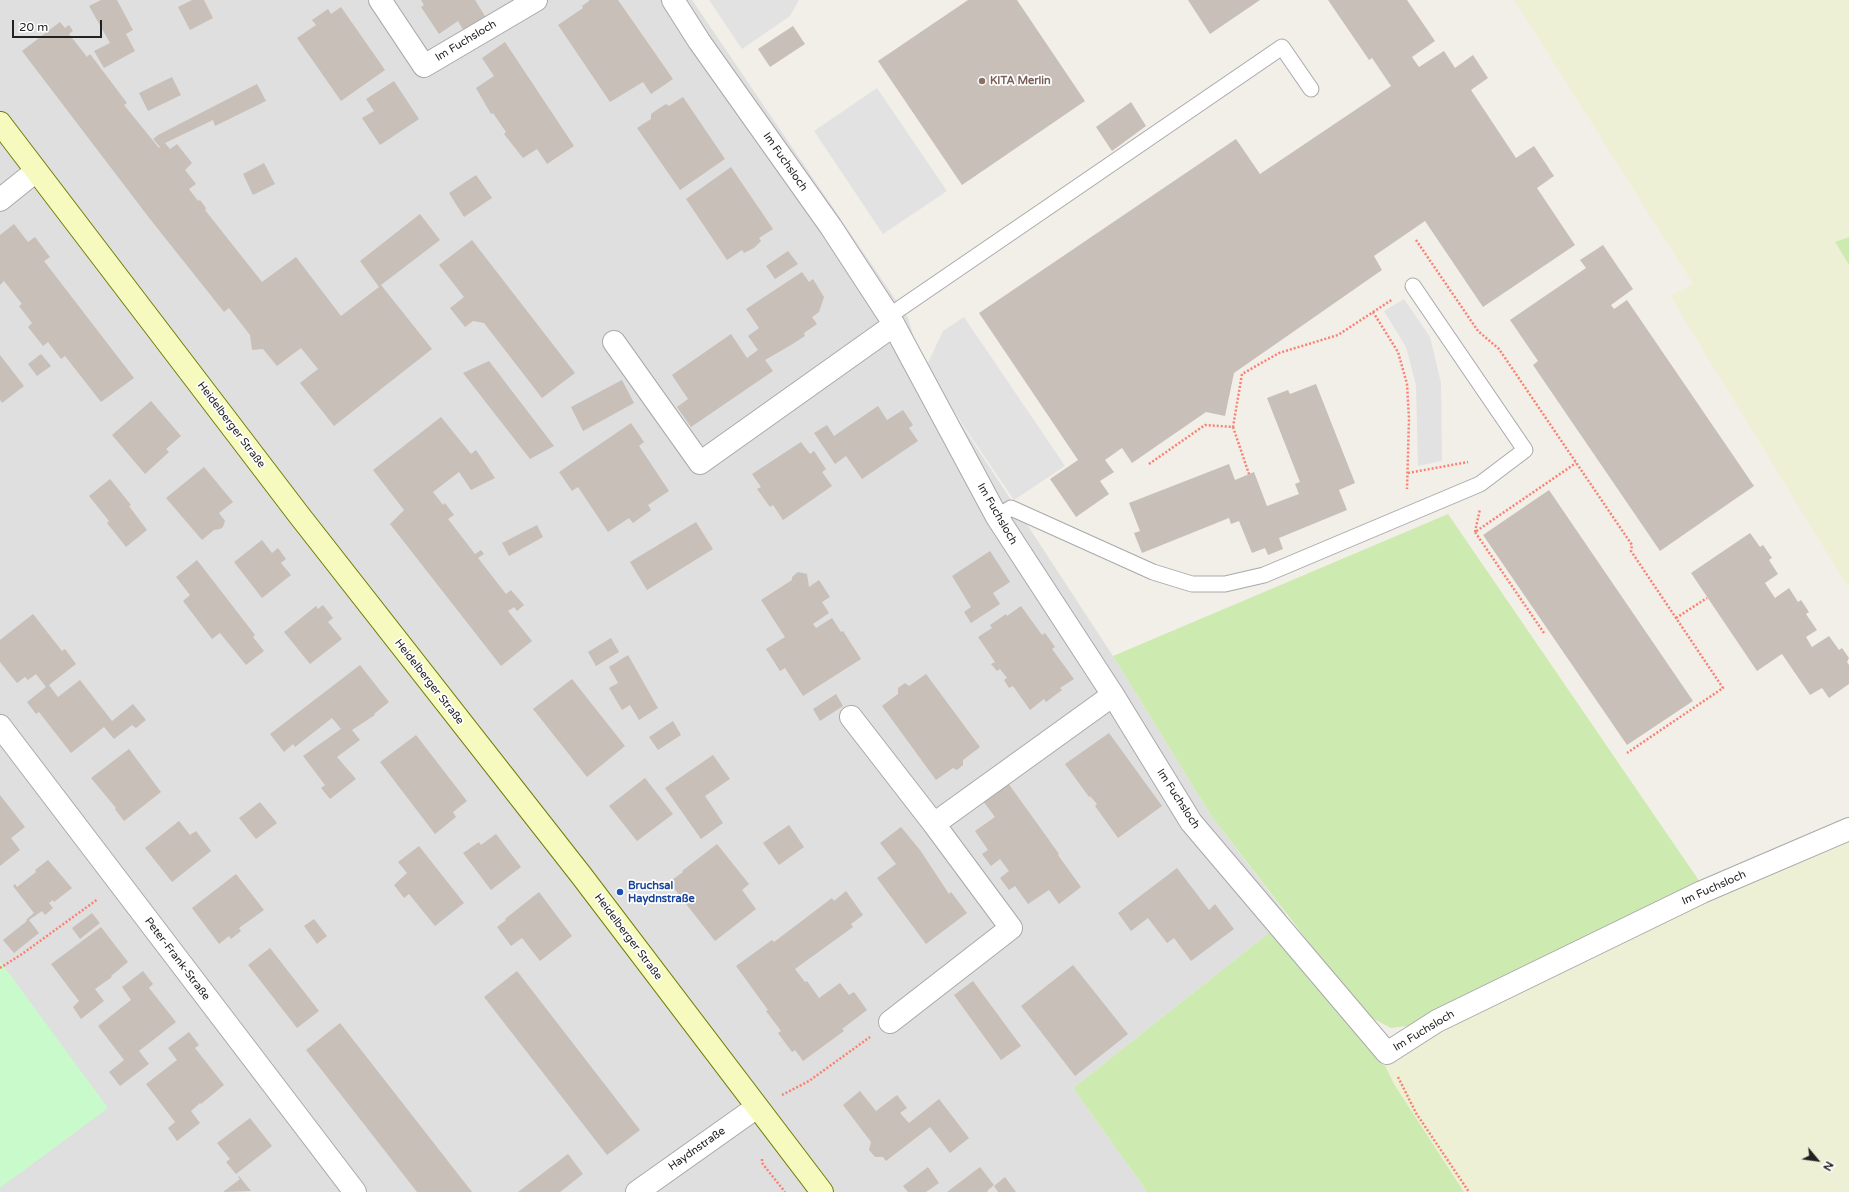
<!DOCTYPE html>
<html>
<head>
<meta charset="utf-8">
<style>
  body { margin:0 }
  #map { position:relative; width:1849px; height:1192px; overflow:hidden; background:#f2efe9; font-family:"Varela Round",sans-serif }
  canvas { display:block }
  .north { position:absolute; left:1797px; top:1140px; width:40px; height:40px; -webkit-text-stroke:3px #fff; paint-order:stroke; rotate:119deg; font-size:11px; font-weight:700; line-height:16px; text-align:center; color:#222 }
  .north::after { content:''; display:block; margin:auto; width:14px; height:18px; background:#222; clip-path:polygon(50% 0,100% 100%,50% 72%,0 100%) }
  .scale { position:absolute; left:12px; top:20px; width:90px; height:18px; box-sizing:border-box; border:2px solid #222; border-top:0; padding-left:5px; font-size:12px; line-height:14px; white-space:nowrap; color:#222; -webkit-text-stroke:3px #fff; paint-order:stroke }
</style>
</head>
<body>
<div id="map">
<canvas width="1849" height="1192"></canvas>
<div class="north">N</div>
<div class="scale">20 m</div>
</div>
<script>
const context = document.querySelector('canvas').getContext('2d');
context.lineJoin = 'round';
function fillPath(path, color) { context.fillStyle = color; context.fill(path, 'evenodd'); }
const shape = rows => new Path2D(rows.map(r => 'M' + r).join(''));
function stroke(path, color, width, dash) { context.strokeStyle = color; context.lineWidth = width; context.lineCap = dash ? 'butt' : 'round'; context.setLineDash(dash || []); context.stroke(path); }
function drawText(font, color, halo, rows, align = 'center') {
  context.font = font + ' "Varela Round",sans-serif'; context.lineWidth = 3.5; context.setLineDash([]); context.textBaseline = 'middle'; context.strokeStyle = halo; context.fillStyle = color; for (const [text, x, y, turn = 0] of rows) {
    context.save(); context.translate(x, y); context.rotate((+turn || 0) * Math.PI / 180); context.textAlign = isNaN(turn) ? turn : align; if (halo) context.strokeText(text, 0, 0); context.fillText(text, 0, 0); context.restore();
  }
}
fillPath(shape([
  [0,0,692,0,908,318,922,364,1113,656,1212,817,1286,914,1270,932,1073,1088,1147,1192,0,1192]
]), '#e0dfdf');
fillPath(shape([
  [1514,0,1849,0,1849,237,1835,242,1849,265,1849,589,1670,296,1693,284],
  [1849,836,1849,1192,1464,1192,1394,1084,1380,1055,1697,903]
]), '#eef0d5');
fillPath(shape([
  [1849,237,1849,265,1835,242],
  [1448,514,1702,885,1416,1025,1391,1028,1364,1014,1212,817,1113,656],
  [1270,932,1380,1055,1394,1084,1464,1192,1147,1192,1073,1088]
]), '#cdebb0');
fillPath(shape([
  [0,961,108,1108,0,1188]
]), '#c8facc');
fillPath(shape([
  [709,0,799,0,790,16,742,49],
  [877,88,947,191,883,234,814,131],
  [1404,299,1430,337,1441,383,1442,461,1418,466,1416,385,1406,347,1384,311],
  [964,317,1065,466,1014,500,925,369,943,331]
]), '#e2e2e2');
fillPath(shape([
  [101,0,117,0,133,30,126,34,135,51,104,68,94,51,110,43,89,6],
  [192,0,204,0,213,18,190,30,178,7],
  [421,0,475,0,488,21,466,35,458,21,439,34,421,7,424,5],
  [589,0,618,0,673,79,651,94,643,82,610,102,558,25,583,8,582,6,589,1],
  [968,0,1017,0,1085,101,962,185,878,61],
  [1188,0,1260,0,1210,34],
  [1328,0,1407,0,1435,41,1412,57,1419,67,1444,51,1455,68,1473,55,1488,78,1471,90,1516,158,1534,146,1554,176,1537,188,1575,245,1483,307,1425,221,1374,256,1382,270,1234,373,1225,416,1206,412,1132,463,1122,448,1105,460,1114,472,1100,481,1109,494,1076,517,1050,479,1078,460,979,313,1236,139,1260,174,1391,86,1372,58,1369,60],
  [341,7,385,70,341,101,297,38,316,25,312,20,328,9,331,14],
  [60,22,65,28,69,25,73,31,69,34,87,57,90,54,127,103,124,105,159,148,160,147,153,139,158,135,257,84,266,101,215,126,213,120,165,143,170,149,177,144,192,163,185,170,196,184,189,189,198,201,200,200,206,208,205,210,262,282,296,257,341,316,379,287,360,261,420,214,440,240,381,285,432,349,334,426,300,383,318,369,301,348,277,366,263,349,252,350,250,335,229,308,224,312,150,219,22,51],
  [793,26,805,44,770,67,758,49],
  [505,42,574,146,547,164,537,149,523,158,504,134,506,132,493,113,491,114,476,88,494,76,482,58],
  [172,77,181,95,148,111,139,93],
  [394,81,419,119,380,145,362,118,374,111,366,99],
  [683,97,725,159,680,190,637,128,651,119,651,114,658,109,666,104,669,106],
  [1131,102,1146,126,1112,151,1096,127],
  [264,163,275,184,253,195,243,174],
  [731,167,773,229,759,238,761,241,754,248,744,253,742,250,727,260,686,199],
  [476,175,492,198,464,217,449,193],
  [14,224,28,242,35,237,50,257,44,261,134,378,101,402,65,356,61,359,48,342,43,346,28,327,32,323,19,306,22,304,4,281,0,285,0,235],
  [472,240,575,373,542,398,484,323,473,321,465,327,450,308,464,297,439,265],
  [1603,245,1633,289,1611,305,1614,309,1627,300,1754,486,1660,551,1533,365,1538,361,1510,320,1586,268,1580,260],
  [788,251,798,264,775,279,766,266],
  [802,272,809,282,813,279,824,297,819,312,812,317,817,324,804,333,805,336,791,345,765,360,773,371,691,427,677,407,688,399,672,375,731,334,747,358,758,350,748,336,759,328,746,309],
  [41,354,51,366,37,376,28,364],
  [0,355,24,386,2,403,0,400],
  [489,361,554,446,530,459,463,373],
  [622,380,634,403,583,431,571,407],
  [1316,384,1355,483,1339,490,1347,510,1279,538,1283,549,1268,555,1265,548,1252,553,1239,521,1231,524,1229,518,1142,553,1134,533,1140,531,1129,503,1229,464,1235,480,1254,472,1267,506,1299,494,1295,484,1300,482,1267,398,1288,390,1290,394],
  [151,401,181,436,166,449,169,452,145,474,112,435],
  [878,406,887,420,903,410,913,425,909,428,918,441,862,479,846,456,835,464,814,433,827,425,834,436],
  [441,417,471,454,476,450,495,478,471,490,459,472,433,492,443,505,445,503,454,515,448,519,475,554,481,550,484,554,478,558,506,594,511,590,524,605,517,611,514,607,508,611,532,641,501,666,390,524,404,510,373,470],
  [631,423,644,442,639,446,669,491,648,505,651,510,633,523,629,518,608,532,578,487,572,491,559,472],
  [801,442,810,454,814,451,826,469,822,472,832,486,783,520,773,505,770,507,757,489,761,487,752,474],
  [204,467,233,502,219,513,225,521,223,527,220,529,214,530,202,540,166,498],
  [110,479,131,505,129,506,147,530,126,547,107,523,109,521,89,496],
  [1549,490,1693,701,1627,745,1483,535],
  [696,522,713,549,647,590,630,562],
  [537,525,543,537,509,556,502,543],
  [1750,533,1760,547,1763,545,1772,558,1769,560,1778,574,1765,583,1775,598,1789,588,1798,602,1801,600,1809,612,1806,614,1817,630,1806,637,1812,647,1829,636,1839,650,1842,648,1849,658,1847,662,1849,665,1849,684,1829,698,1822,688,1810,695,1782,654,1757,671,1691,573],
  [262,540,272,553,278,548,286,559,281,563,291,575,262,598,234,562],
  [990,551,1010,582,993,593,1000,604,971,623,964,612,971,607,952,576],
  [197,560,255,635,253,637,264,651,246,665,220,633,212,639,183,601,190,595,176,577],
  [798,572,807,574,809,587,819,580,830,597,822,602,829,613,813,624,816,628,832,618,841,632,843,631,861,659,803,696,785,668,780,671,766,649,785,637,761,600,792,580,792,577],
  [323,605,333,618,328,622,342,639,310,664,284,632,316,606,318,609],
  [1021,606,1042,635,1045,633,1055,647,1052,649,1074,679,1060,688,1062,690,1046,702,1044,699,1030,710,1013,686,1009,688,1004,680,1007,678,1000,669,997,671,991,664,995,662,978,637,992,628,990,625,1006,614,1007,616],
  [33,614,62,651,65,649,76,664,49,685,58,697,80,680,112,721,133,704,146,720,136,728,132,725,114,739,104,727,71,753,39,712,36,714,27,702,46,687,36,674,28,680,25,677,17,683,0,662,0,640],
  [611,638,619,652,596,666,588,652],
  [628,655,658,708,639,720,630,705,622,710,609,688,618,683,609,667],
  [360,665,389,702,374,714,375,715,352,730,360,740,337,757,356,779,330,799,321,788,325,785,303,756,341,729,332,718,295,747,293,744,284,752,270,734],
  [926,674,980,747,963,760,963,765,957,770,953,768,936,780,882,706,898,694,898,688,905,683,909,686],
  [572,679,625,746,587,777,533,709],
  [836,694,843,706,820,721,813,709],
  [673,721,681,735,658,750,649,737],
  [1109,733,1162,806,1118,838,1095,806,1097,804,1090,796,1089,797,1065,764],
  [416,735,467,801,453,812,456,817,435,834,380,762],
  [129,749,161,792,124,821,115,809,116,808,91,778],
  [713,755,730,779,705,796,723,823,701,839,665,788],
  [645,778,673,814,637,841,609,806],
  [1008,783,1059,854,1058,855,1081,887,1059,904,1049,890,1028,904,1015,886,1009,890,1000,878,1009,871,1000,859,991,866,982,854,988,850,975,831,995,817,983,801],
  [0,795,25,827,11,838,20,850,0,866],
  [260,802,277,823,256,839,239,818],
  [179,821,190,835,196,831,211,851,172,882,145,848],
  [789,825,804,847,779,865,763,843],
  [901,827,920,850,949,894,951,892,967,913,926,944,877,878,896,864,880,843],
  [496,834,521,867,491,890,463,853,479,842,481,845],
  [717,844,749,884,742,890,756,909,715,941,669,882,683,872,682,871],
  [419,846,464,903,435,926,409,894,404,898,394,885,407,873,398,862],
  [48,860,72,888,54,902,53,900,49,903,53,908,45,915,42,911,29,920,39,933,14,953,3,940,27,921,26,920,34,913,13,886,15,884,17,887,36,872,35,870],
  [1177,868,1209,910,1215,904,1234,929,1191,961,1174,938,1167,943,1148,918,1131,931,1118,913],
  [236,874,264,910,239,928,241,931,231,939,229,936,219,944,192,908],
  [846,891,863,915,851,924,853,927,795,969,805,982,807,981,819,998,840,983,849,995,854,992,867,1010,842,1029,844,1031,803,1061,795,1050,792,1052,778,1033,781,1031,766,1011,768,1010,736,966,772,940,774,942,832,898,834,901],
  [539,892,572,936,540,961,522,938,511,946,497,927,506,920,505,919],
  [92,913,100,923,80,939,72,928],
  [314,919,327,936,317,944,304,926],
  [101,927,128,962,111,976,112,977,95,989,104,1001,81,1019,73,1007,79,1001,51,964],
  [270,948,319,1011,297,1028,248,965],
  [1073,965,1128,1034,1075,1076,1021,1006],
  [143,971,153,984,149,988,176,1022,139,1051,149,1064,120,1086,109,1072,124,1060,98,1026,131,1000,122,987],
  [517,971,640,1130,607,1155,484,997],
  [973,981,1021,1046,1001,1060,954,995],
  [340,1023,472,1192,417,1192,306,1050],
  [189,1032,199,1045,195,1048,224,1085,201,1104,200,1103,191,1111,200,1123,177,1141,168,1128,175,1122,146,1084,177,1060,168,1048],
  [860,1091,876,1111,897,1095,907,1108,900,1113,909,1123,939,1099,969,1138,950,1153,930,1127,886,1161,883,1157,875,1157,869,1150,871,1142,843,1105],
  [250,1118,272,1146,236,1174,226,1162,230,1159,217,1143],
  [568,1154,583,1174,560,1192,518,1192],
  [928,1167,939,1183,926,1192,908,1192,903,1186],
  [980,1167,994,1185,987,1191,988,1192,947,1192],
  [239,1176,251,1191,223,1192,240,1179,238,1177],
  [1005,1177,1016,1192,998,1192,994,1186]
]), '#c7bfb8');
const lane = shape([
  [889,316,1282,47,1311,89],
  [997,517,1011,508,1153,572,1192,584,1225,584,1264,575,1480,484,1525,450,1413,286]
]);
const street = shape([
  [380,0,424,66,536,0],
  [673,0,699,41,831,227,889,316,997,517,1113,695,1191,822,1387,1053,1437,1021,1702,892,1849,829],
  [0,200,36,171],
  [614,342,700,463,894,325],
  [851,717,934,824],
  [0,726,355,1192],
  [890,1022,1011,928,934,824,1113,695],
  [637,1192,757,1107]
]);
const secondary = shape([
  [0,123,299,515,581,875,822,1192]
]);
stroke(lane, '#a9a9a9', 17);
stroke(street, '#a9a9a9', 24);
stroke(secondary, '#707d05', 24);
stroke(shape([
  [1416,240,1478,331,1499,349,1632,545,1631,551,1723,688,1627,753],
  [1373,312,1398,352,1407,384,1409,419,1407,489],
  [1233,427,1249,474],
  [1149,464,1205,425,1233,427,1242,374,1279,353,1338,335,1393,299],
  [1408,473,1468,462],
  [1475,532,1480,509],
  [1676,618,1707,598],
  [1544,633,1475,532,1576,463],
  [0,968,22,954,98,899],
  [1398,1077,1416,1113,1469,1192],
  [782,1095,809,1081,870,1037],
  [762,1159,762,1163,785,1192]
]), '#fa8072', 2.5, [2, 2]);
stroke(lane, '#fff', 15);
stroke(street, '#fff', 22);
stroke(secondary, '#f7fabf', 22);
for (const [x, y, r, color] of [
  [982,81,4,"#8d6e63"],
  [620,892,4,"#1a4fb4"]
]) { const dot = new Path2D(); dot.arc(x, y, r, 0, 2 * Math.PI); context.fillStyle = color; context.fill(dot); stroke(dot, '#fff', 1.5); }
drawText('11px', '#222', '#fff', [
  ["Im Fuchsloch",466,41,-31],
  ["Im Fuchsloch",785,162,55],
  ["Heidelberger Straße",231,425,53],
  ["Im Fuchsloch",997,514,60],
  ["Heidelberger Straße",429,682,52],
  ["Im Fuchsloch",1178,799,57],
  ["Im Fuchsloch",1714,888,-24],
  ["Heidelberger Straße",628,937,53],
  ["Peter-Frank-Straße",177,959,53],
  ["Im Fuchsloch",1424,1031,-31],
  ["Haydnstraße",697,1149,-35]
]);
drawText('bold 11px', '#785e54', '#fff', [
  ["KITA Merlin",990,81]
], 'left');
drawText('bold 11px', '#164399', '#fff', [
  ["Bruchsal",628,886],
  ["Haydnstraße",628,899]
], 'left');
</script>
</body>
</html>
